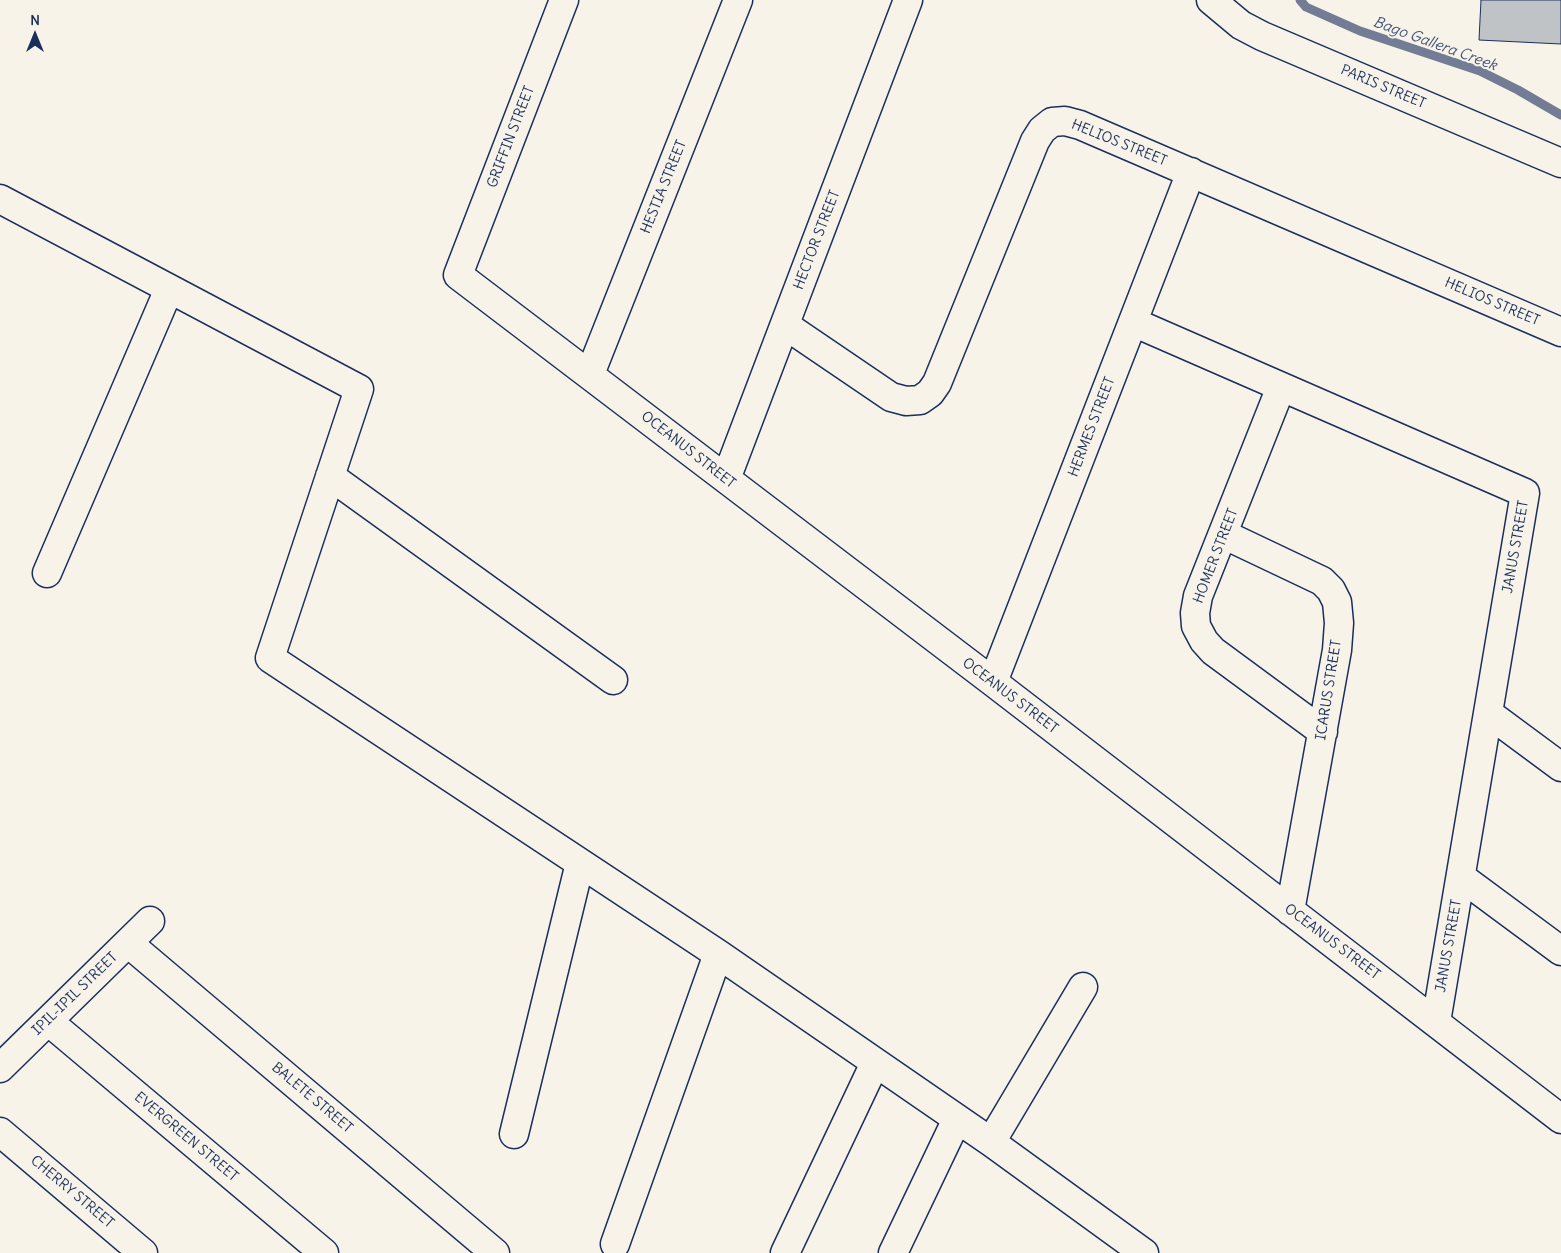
<!DOCTYPE html>
<html>
<head>
<meta charset="utf-8">
<style>
  body { margin:0 }
  #map { position:relative; width:1561px; height:1253px; overflow:hidden; background:#f7f3e8; font-family:Delius,sans-serif }
  canvas { display:block }
  .north { position:absolute; left:10px; top:10px; width:50px; height:50px; -webkit-text-stroke:4px #f7f3e8; paint-order:stroke; rotate:0deg; font-size:14px; font-weight:700; line-height:20px; text-align:center; color:#1b2f5e }
  .north::after { content:''; display:block; margin:auto; width:18px; height:22px; background:#1b2f5e; clip-path:polygon(50% 0,100% 100%,50% 72%,0 100%) }
</style>
</head>
<body>
<div id="map">
<canvas width="1561" height="1253"></canvas>
<div class="north">N</div>
</div>
<script>
const context = document.querySelector('canvas').getContext('2d');
context.lineJoin = 'round';
const shape = rows => new Path2D(rows.map(r => 'M' + r).join(''));
function stroke(path, color, width, dash) { context.strokeStyle = color; context.lineWidth = width; context.lineCap = dash ? 'butt' : 'round'; context.setLineDash(dash || []); context.stroke(path); }
function fillPath(path, color) { context.fillStyle = color; context.fill(path, 'evenodd'); }
function drawText(font, color, halo, rows, align = 'center') {
  context.font = font + ' Delius,sans-serif'; context.lineWidth = 4; context.setLineDash([]); context.textBaseline = 'middle'; context.strokeStyle = halo; context.fillStyle = color; for (const [text, x, y, turn = 0] of rows) {
    context.save(); context.translate(x, y); context.rotate((+turn || 0) * Math.PI / 180); context.textAlign = isNaN(turn) ? turn : align; if (halo) context.strokeText(text, 0, 0); context.fillText(text, 0, 0); context.restore();
  }
}
stroke(shape([
  [1300,0,1306,7,1360,31,1480,71,1518,90,1561,115]
]), '#727c95', 9);
const building = shape([
  [1481,0,1561,0,1561,44,1479,40,1481,0]
]);
fillPath(building, '#c0c3c5');
stroke(building, '#1b2f5e', 1);
const minor = shape([
  [564,0,458,275,993,682,1561,1119],
  [1211,0,1241,25,1262,36,1561,163],
  [0,199,359,389,270,658,718,954,991,1142,1144,1253],
  [1133,322,1525,493,1436,1022],
  [785,325,891,397,906,401,920,400,930,393,937,383,1035,141,1042,130,1052,122,1065,121,1080,125,1561,332],
  [590,374,738,0],
  [1281,387,1198,596,1195,613,1196,626,1204,641,1213,651,1323,732],
  [330,476,613,680],
  [726,479,908,0],
  [1223,534,1322,581,1331,590,1337,602,1339,623,1337,650,1290,911],
  [47,573,169,289],
  [993,682,1191,172],
  [1488,713,1561,767],
  [1461,877,1561,951],
  [128,943,495,1253],
  [48,1021,324,1253],
  [0,1068,150,921],
  [0,1132,143,1253],
  [514,1134,580,863],
  [991,1142,1083,987],
  [615,1244,718,954],
  [785,1253,875,1063],
  [893,1253,957,1119]
]);
stroke(minor, '#1b2f5e', 31);
stroke(minor, '#f7f3e8', 28);
drawText('14px', '#1b2f5e', '#f7f3e8', [
  ["PARIS STREET",1383,87,23],
  ["GRIFFIN STREET",511,137,-69],
  ["HELIOS STREET",1119,143,22],
  ["HESTIA STREET",664,187,-68],
  ["HECTOR STREET",817,240,-69],
  ["HELIOS STREET",1492,302,23],
  ["HERMES STREET",1092,427,-69],
  ["OCEANUS STREET",688,450,38],
  ["JANUS STREET",1516,547,-80],
  ["HOMER STREET",1216,556,-69],
  ["ICARUS STREET",1329,690,-81],
  ["OCEANUS STREET",1010,696,37],
  ["OCEANUS STREET",1332,942,37],
  ["JANUS STREET",1449,946,-80],
  ["IPIL-IPIL STREET",75,994,-44],
  ["BALETE STREET",312,1098,40],
  ["EVERGREEN STREET",186,1137,40],
  ["CHERRY STREET",72,1192,40]
]);
drawText('italic 15px', '#465679', '#f7f3e8', [
  ["Bago Gallera Creek",1435,44,20]
]);
</script>
</body>
</html>
